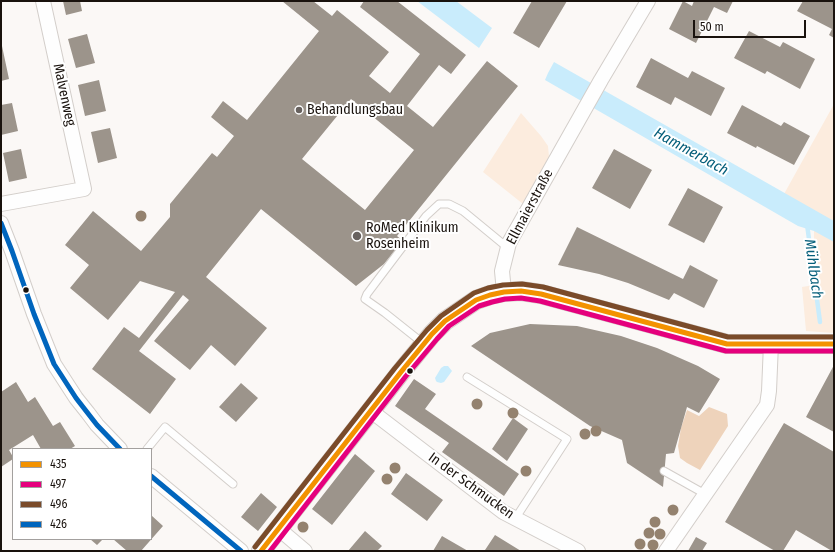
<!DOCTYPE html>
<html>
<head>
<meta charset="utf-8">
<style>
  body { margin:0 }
  #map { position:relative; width:835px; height:552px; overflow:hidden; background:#fbf8f6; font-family:"Fira Sans Condensed",sans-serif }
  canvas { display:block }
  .frame { position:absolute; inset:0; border:2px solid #19120d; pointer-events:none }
  .legend { position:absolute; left:12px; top:448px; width:140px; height:92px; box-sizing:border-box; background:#fff; border:1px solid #a3a09e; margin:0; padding:5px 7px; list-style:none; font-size:12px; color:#19120d }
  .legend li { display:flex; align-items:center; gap:8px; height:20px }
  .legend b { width:20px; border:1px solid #a3a09e }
  .scale { position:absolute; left:693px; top:20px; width:113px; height:18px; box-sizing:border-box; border:2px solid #19120d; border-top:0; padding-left:5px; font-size:12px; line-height:14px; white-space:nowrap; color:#19120d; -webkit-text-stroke:3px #fff; paint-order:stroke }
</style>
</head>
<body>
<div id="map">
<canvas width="835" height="552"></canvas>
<div class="frame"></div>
<ul class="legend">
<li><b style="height:5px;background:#f39200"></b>435</li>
<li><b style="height:5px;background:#e5007d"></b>497</li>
<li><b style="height:5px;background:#7a4b2a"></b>496</li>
<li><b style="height:5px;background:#0065bd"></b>426</li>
</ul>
<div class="scale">50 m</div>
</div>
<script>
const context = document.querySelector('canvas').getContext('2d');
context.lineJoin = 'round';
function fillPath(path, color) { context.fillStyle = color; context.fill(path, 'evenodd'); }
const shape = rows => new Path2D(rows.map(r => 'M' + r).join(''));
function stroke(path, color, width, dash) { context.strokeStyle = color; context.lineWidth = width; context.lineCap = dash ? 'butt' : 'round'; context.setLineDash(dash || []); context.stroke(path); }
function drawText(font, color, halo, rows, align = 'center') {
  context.font = font + ' "Fira Sans Condensed",sans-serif'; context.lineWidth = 4; context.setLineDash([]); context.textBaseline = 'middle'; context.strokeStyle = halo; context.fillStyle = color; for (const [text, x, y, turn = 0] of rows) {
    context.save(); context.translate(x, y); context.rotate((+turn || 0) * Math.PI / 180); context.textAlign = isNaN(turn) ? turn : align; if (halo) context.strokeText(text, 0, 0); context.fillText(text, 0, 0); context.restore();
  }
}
fillPath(shape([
  [834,104,834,333,806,331,802,287,814,285,814,231,822,215,784,194],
  [521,113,541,136,548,146,549,157,523,204,483,172]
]), '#fcecde');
fillPath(shape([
  [709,407,727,414,728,426,700,470,687,463,680,458,678,446,681,428,687,410,699,416]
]), '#eed3bb');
fillPath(shape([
  [417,1,456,1,492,28,479,48],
  [554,62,834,221,834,242,814,231,798,226,545,80,548,73],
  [444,366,448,366,452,371,444,382,441,383,437,382,436,381,435,378,441,368]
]), '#c9ecfc');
stroke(shape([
  [807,224,820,322]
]), '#c9ecfc', 4.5);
fillPath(shape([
  [63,1,80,1,82,11,66,15],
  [282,1,313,1,332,16,337,10,389,52,369,76,390,93,420,54,360,7,364,1,397,1,466,55,451,74,439,65,407,106,433,127,487,61,518,86,397,236,403,241,384,264,356,286,261,209,206,277,267,328,235,366,211,345,190,370,154,341,189,300,183,295,139,351,176,379,150,414,92,369,124,327,139,338,175,292,140,281,108,320,70,288,89,265,65,245,93,211,141,251,170,217,170,204,212,153,217,157,234,136,211,117,223,101,247,120,319,31],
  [351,99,414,150,365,210,302,159],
  [532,1,567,1,539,48,513,33],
  [683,1,692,6,694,1,733,1,727,13,714,7,696,43,669,29],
  [803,1,834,1,834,38,829,35,832,29,797,11],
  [749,31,780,47,783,42,815,59,800,89,767,71,765,74,734,58],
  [87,34,95,63,76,68,68,39],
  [2,46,9,79,1,81,1,47],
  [651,58,688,78,692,71,725,88,711,116,675,97,671,105,636,87],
  [99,80,106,111,85,116,78,85],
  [12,103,18,131,1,135,1,105],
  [742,105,781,126,784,122,810,136,794,165,757,146,756,148,727,133],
  [110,128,117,158,98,163,91,132],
  [21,149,27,178,9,182,3,153],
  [614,149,652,170,630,209,592,188],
  [688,188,723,207,704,243,668,225],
  [577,227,683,279,690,265,718,280,704,308,674,293,669,300,628,283,599,274,558,265],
  [530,324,577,326,621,336,657,348,698,366,720,379,699,413,687,407,674,453,666,454,663,487,627,463,622,440,590,426,471,346,490,333],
  [834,365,834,432,806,417],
  [414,379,436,394,425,409,519,474,504,496,442,452,449,443,395,406],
  [16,382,28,402,35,397,53,426,60,422,75,446,70,449,41,449,33,435,9,450,13,457,13,459,1,467,1,392],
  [241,383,258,398,236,422,219,407],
  [513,418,528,429,507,461,492,449],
  [784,423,834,452,834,551,832,551,796,530,783,551,775,551,725,522],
  [355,454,375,471,332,525,312,509],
  [406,473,443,500,427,521,391,494],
  [261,493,277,507,258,531,241,517],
  [151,515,163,526,141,551,127,551,113,539,151,539],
  [365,531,382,546,377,551,348,551],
  [495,535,521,551,485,550],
  [442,536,468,551,433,551],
  [696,537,707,543,702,551,688,551],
  [90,539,103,539,97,545]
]), '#9c948b');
const service = shape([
  [424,344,385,313,365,299,367,294,426,216,439,204,449,204,463,211,508,248],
  [467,377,567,439,515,519],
  [147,449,165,427,233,484],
  [664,471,705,494]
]);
const minor = shape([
  [1,204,84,189,43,1],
  [1,223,12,251,34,314,54,364,76,398,88,413,97,425,120,449],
  [504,292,502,271,509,243,601,80,648,1],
  [371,411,503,512,578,551],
  [151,476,241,551],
  [279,529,305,551],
  [666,551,767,405,769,391,771,344]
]);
const tertiary = shape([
  [261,551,401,372,432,334,445,321,476,300,490,295,504,292,521,291,541,294,727,344,834,344]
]);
stroke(service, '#d3ceca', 9);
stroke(minor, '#d3ceca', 16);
stroke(tertiary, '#d3ceca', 20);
stroke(service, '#fefefe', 7);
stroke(minor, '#fefefe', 14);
stroke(tertiary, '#fefefe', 18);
stroke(shape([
  [261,551,401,372,432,334,445,321,476,300,490,295,504,292,521,291,541,294,727,344,834,344]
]), '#f39200', 5);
stroke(shape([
  [270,551,406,376,437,339,449,326,479,306,492,302,505,299,521,298,540,301,726,351,834,351]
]), '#e5007d', 5);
stroke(shape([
  [255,547,395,368,427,330,441,316,474,293,488,288,503,285,522,284,543,287,728,337,834,337]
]), '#7a4b2a', 5);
stroke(shape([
  [1,223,12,251,34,314,54,364,76,398,97,425,120,449],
  [151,476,241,551]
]), '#0065bd', 5);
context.fillStyle = '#94826f';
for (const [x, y] of [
  [141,216],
  [477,404],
  [513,413],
  [596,431],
  [585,434],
  [395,468],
  [526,471],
  [387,479],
  [673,510],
  [655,522],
  [303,527],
  [649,533],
  [660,534],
  [640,544],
  [653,545]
]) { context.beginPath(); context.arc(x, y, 5.5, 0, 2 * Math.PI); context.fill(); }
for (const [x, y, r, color] of [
  [299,110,4,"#68625f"],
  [357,236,5,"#68625f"],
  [26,290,3.5,"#19120d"],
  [410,371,3.5,"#19120d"]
]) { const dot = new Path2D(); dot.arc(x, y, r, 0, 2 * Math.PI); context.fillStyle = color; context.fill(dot); stroke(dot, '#fff', 1.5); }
drawText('14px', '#19120d', '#fff', [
  ["Malvenweg",64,95,78],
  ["Ellmaierstraße",530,207,-62],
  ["In der Schmucken",471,486,36]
]);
drawText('14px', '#19120d', '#fff', [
  ["Behandlungsbau",307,110],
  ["RoMed Klinikum",366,228],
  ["Rosenheim",366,244]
], 'left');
drawText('italic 15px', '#055e7a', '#fff', [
  ["Hammerbach",691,152,29],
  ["Mühlbach",813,269,82]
]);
</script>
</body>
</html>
